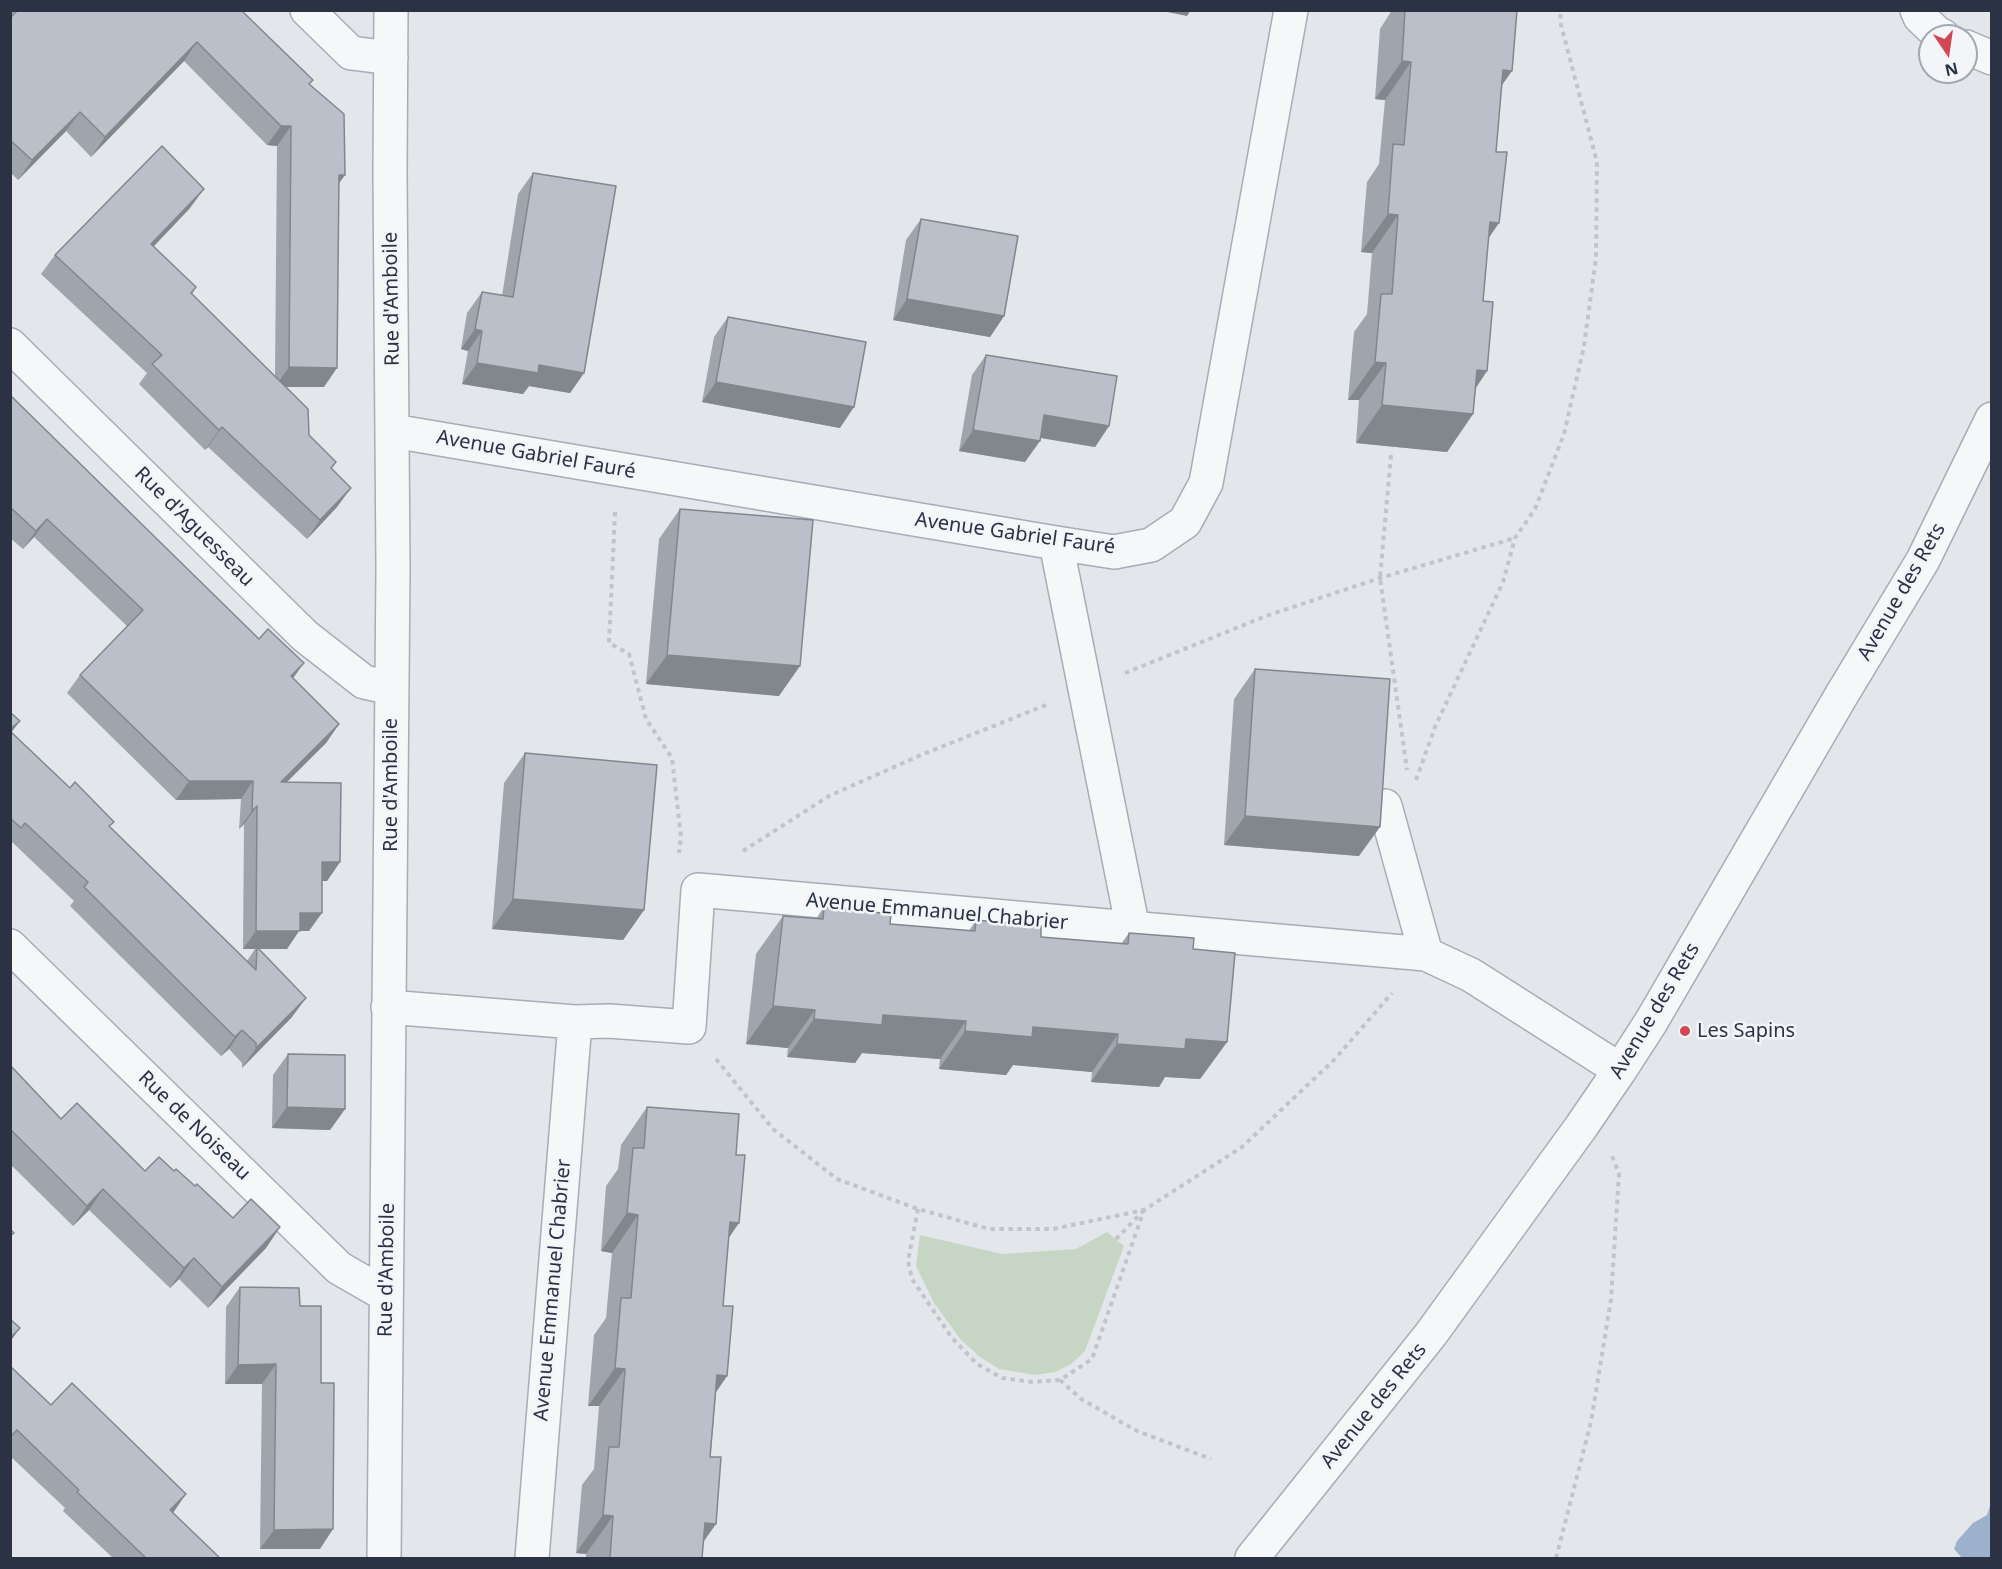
<!DOCTYPE html>
<html>
<head>
<meta charset="utf-8">
<style>
  body { margin:0 }
  #map { position:relative; width:2002px; height:1569px; overflow:hidden; background:#e3e6eb; font-family:"Noto Sans",sans-serif }
  canvas { display:block }
  .frame { position:absolute; inset:0; border:12px solid #2a3244; pointer-events:none }
  .north { position:absolute; left:1918px; top:24px; width:60px; height:60px; box-sizing:border-box; background:#f3f5f9; border:2px solid #a3a7b1; border-radius:50%; rotate:167deg; font-size:16px; font-weight:700; line-height:24px; text-align:center; color:#2a3244 }
  .north::after { content:''; display:block; margin:auto; width:21px; height:27px; background:#d24753; clip-path:polygon(50% 0,100% 100%,50% 72%,0 100%) }
</style>
</head>
<body>
<div id="map">
<canvas width="2002" height="1569"></canvas>
<div class="frame"></div>
<div class="north">N</div>
</div>
<script>
const context = document.querySelector('canvas').getContext('2d');
context.lineJoin = 'round';
function fillPath(path, color) { context.fillStyle = color; context.fill(path, 'evenodd'); }
const shape = rows => new Path2D(rows.map(r => 'M' + r).join(''));
function stroke(path, color, width, dash) { context.strokeStyle = color; context.lineWidth = width; context.lineCap = dash ? 'butt' : 'round'; context.setLineDash(dash || []); context.stroke(path); }
function drawText(font, color, halo, rows, align = 'center') {
  context.font = font + ' "Noto Sans",sans-serif'; context.lineWidth = 5; context.setLineDash([]); context.textBaseline = 'middle'; context.strokeStyle = halo; context.fillStyle = color; for (const [text, x, y, turn = 0] of rows) {
    context.save(); context.translate(x, y); context.rotate((+turn || 0) * Math.PI / 180); context.textAlign = isNaN(turn) ? turn : align; if (halo) context.strokeText(text, 0, 0); context.fillText(text, 0, 0); context.restore();
  }
}
fillPath(shape([
  [1107,1232,1124,1246,1085,1351,1071,1364,1055,1372,1035,1375,999,1369,980,1357,961,1340,934,1303,916,1266,920,1235,1002,1254,1076,1249]
]), '#c7d6c4');
fillPath(shape([
  [1991,1503,1991,1558,1962,1558,1954,1549,1957,1541,1973,1523,1987,1515]
]), '#9eb1cc');
const minor = shape([
  [307,10,351,53,391,58],
  [1917,10,1920,17,1937,33,1943,36],
  [1966,47,1992,58],
  [10,345,305,636,364,682,391,688],
  [393,431,1056,543,1114,552,1151,545,1185,522,1206,483,1291,10],
  [1056,543,1133,929],
  [1385,806,1426,954],
  [10,946,339,1268,386,1295],
  [388,1007,575,1022,609,1021,689,1027,698,890,1426,954,1471,975,1620,1070],
  [384,1558,393,569,390,173,391,10],
  [532,1558,575,1022],
  [1252,1558,1431,1334,1581,1127,1620,1070,1651,1022,1841,696,1923,560,1992,419]
]);
stroke(minor, '#a8acb6', 36);
stroke(shape([
  [1391,455,1380,578,1407,770],
  [615,512,609,643,629,654,646,719,672,758,681,837,679,853],
  [1125,673,1266,616,1380,578,1515,538],
  [1416,780,1435,727,1503,582,1515,538,1535,509,1564,434,1584,346,1596,258,1597,162,1560,21,1561,10],
  [743,851,829,796,921,755,1046,705],
  [716,1059,773,1129,837,1179,918,1209,989,1229,1053,1229,1144,1210,1242,1147,1335,1059,1392,993],
  [918,1209,908,1261,912,1279,952,1338,977,1364,1002,1378,1032,1382,1060,1380,1092,1359,1144,1210],
  [1116,1239,1143,1211],
  [1060,1380,1081,1399,1137,1431,1211,1459],
  [1556,1558,1591,1422,1611,1299,1619,1173,1612,1156]
]), '#c1c4ca', 4, [4.5, 4.5]);
stroke(minor, '#f6f7f9', 33);
fillPath(shape([
  [10,10,241,10,310,84,345,175,339,183,324,387,286,387,309,435,331,469,337,507,307,539,208,447,205,450,139,384,147,373,41,274,55,255,190,208,153,247,196,287,192,294,275,376,277,146,267,145,184,61,91,157,66,131,18,180,10,172],
  [1392,10,1517,10,1501,86,1483,301,1487,371,1476,388,1473,414,1447,452,1356,443,1359,400,1348,400,1354,332,1367,314,1372,253,1361,252,1367,182,1379,164,1385,100,1375,99,1380,29],
  [533,173,584,373,570,393,529,386,523,394,462,384,468,351,461,349,467,313,482,292,502,296,518,194],
  [921,219,1004,316,990,337,893,320,906,240],
  [728,317,840,428,702,402,714,337],
  [986,355,1109,426,1095,447,1040,438,1025,462,959,451,972,375],
  [10,395,339,724,326,743,286,782,340,862,327,881,322,881,309,931,299,931,287,949,258,949,292,1017,242,1068,242,1063,229,1049,221,1056,70,906,74,901,12,842,10,843,10,712,20,721,11,732,247,961,255,949,243,949,244,824,239,829,241,799,176,800,67,693,80,675,127,626,34,537,23,549,10,538],
  [680,509,779,696,646,684,659,539],
  [1255,669,1359,856,1224,845,1234,699],
  [525,753,644,910,623,940,492,929,504,783],
  [824,907,890,924,969,931,976,920,1041,937,1121,944,1129,933,1193,949,1227,1042,1200,1079,1165,1077,1159,1087,1091,1082,1092,1072,1013,1065,1006,1075,939,1069,940,1059,862,1053,855,1063,787,1057,788,1048,746,1044,756,954,783,916,816,919],
  [288,1054,345,1109,330,1130,272,1128,273,1075],
  [10,1065,61,1119,145,1171,174,1171,195,1186,233,1218,280,1227,266,1248,208,1308,179,1279,170,1288,89,1210,73,1226,10,1164],
  [647,1107,729,1238,723,1306,727,1376,716,1392,702,1558,586,1558,586,1554,576,1553,582,1485,594,1469,599,1406,588,1406,594,1335,606,1318,612,1253,601,1251,606,1186,618,1169,621,1145],
  [240,1287,300,1306,320,1549,260,1549,262,1384,225,1384,226,1307],
  [10,1366,51,1405,173,1513,220,1558,113,1558,63,1511,65,1508,10,1456]
]), '#a0a4ad');
fillPath(shape([
  [1157,10,1191,10,1187,16],
  [197,42,184,61,91,157,105,137],
  [1402,61,1411,62,1385,100,1375,99],
  [1503,70,1512,71,1485,109],
  [80,112,66,131,18,180,32,160],
  [281,126,291,126,277,146,267,145],
  [339,175,345,175,331,194],
  [204,189,190,208,137,264,151,244],
  [1388,214,1398,215,1372,253,1361,252],
  [1490,222,1499,223,1473,261],
  [907,299,1004,316,990,337,893,320],
  [475,329,482,331,468,351,461,349],
  [1375,362,1386,363,1359,400,1348,400],
  [477,363,539,365,584,373,570,393,529,386,523,394,462,384],
  [289,367,337,368,324,387,275,387],
  [1477,370,1487,371,1461,409],
  [716,382,854,407,840,428,702,402],
  [1382,405,1473,414,1447,452,1356,443],
  [1044,415,1109,426,1095,447,1030,436],
  [222,427,208,447,205,450,219,430],
  [973,430,1040,441,1025,462,959,451],
  [351,488,337,507,307,539,320,520],
  [47,519,34,537,23,549,36,531],
  [667,655,800,666,779,696,646,684],
  [304,663,291,681,291,676],
  [20,721,10,734,10,729],
  [339,724,326,743,268,801,281,782],
  [189,781,253,781,241,799,176,800],
  [257,806,244,824,239,829,252,811],
  [1245,816,1380,827,1359,856,1224,845],
  [322,862,340,862,327,881,309,881],
  [513,899,644,910,623,940,492,929],
  [300,913,322,913,309,931,299,931,287,949,257,949,257,947,255,949,243,949,256,931],
  [306,998,292,1017,242,1068,256,1048],
  [773,1006,815,1010,788,1048,746,1044],
  [883,1015,966,1021,940,1059,862,1053,855,1063,787,1057,814,1019],
  [1033,1027,1118,1034,1092,1072,1013,1065,1006,1075,939,1069,965,1031],
  [242,1030,229,1049,221,1056,235,1037],
  [1186,1039,1227,1042,1200,1079,1165,1077,1159,1087,1091,1082,1117,1044],
  [287,1107,345,1109,330,1130,272,1128],
  [103,1189,89,1210,73,1226,87,1206],
  [627,1213,638,1215,612,1253,601,1251],
  [730,1222,739,1223,713,1261],
  [280,1227,266,1248,208,1308,222,1287],
  [194,1258,179,1279,170,1288,184,1268],
  [20,1328,10,1342,10,1338],
  [276,1364,262,1384,225,1384,238,1365],
  [615,1368,625,1369,599,1406,588,1406],
  [717,1375,727,1376,701,1414],
  [186,1494,173,1513,170,1510],
  [603,1515,613,1516,586,1554,576,1553],
  [705,1523,716,1524,692,1558],
  [333,1529,320,1549,260,1549,274,1530]
]), '#82868d');
const building = shape([
  [18,10,241,10,313,80,309,84,344,114,345,175,339,175,337,368,289,367,291,126,281,126,197,42,105,137,80,112,32,160,10,140,10,18,18,10],
  [1405,10,1517,10,1512,71,1503,70,1496,152,1507,152,1499,223,1490,222,1483,301,1493,302,1487,371,1477,370,1473,414,1382,405,1386,363,1375,362,1381,294,1392,294,1398,215,1388,214,1393,144,1404,145,1411,62,1402,61,1405,10],
  [162,146,204,189,151,244,196,287,191,293,308,409,309,435,336,462,331,468,351,488,320,520,222,427,219,430,152,364,162,355,55,255,162,146],
  [533,173,616,186,584,373,539,365,538,373,477,363,482,331,475,329,482,292,513,297,533,173],
  [921,219,1018,236,1004,316,907,299,921,219],
  [728,317,866,342,854,407,716,382,728,317],
  [986,355,1117,376,1109,426,1044,415,1040,441,973,430,986,355],
  [10,395,259,639,268,629,304,663,291,676,339,724,281,782,341,783,340,862,322,862,322,913,300,913,300,931,256,931,257,806,252,811,253,781,189,781,80,675,143,610,47,519,36,531,10,507,10,395],
  [680,509,813,520,800,666,667,655,680,509],
  [1255,669,1390,679,1380,827,1245,816,1255,669],
  [10,712,20,721,10,729,10,712],
  [10,731,70,788,75,782,114,822,109,826,256,970,257,947,306,998,256,1048,256,1043,242,1030,235,1037,84,887,88,882,25,823,21,828,10,818,10,731],
  [525,753,657,765,644,910,513,899,525,753],
  [824,907,891,914,890,924,975,931,976,920,1041,926,1041,937,1128,944,1129,933,1194,938,1193,949,1235,953,1227,1042,1186,1039,1185,1049,1117,1044,1118,1034,1033,1027,1032,1037,965,1031,966,1021,883,1015,882,1025,814,1019,815,1010,773,1006,783,916,823,919,824,907],
  [288,1054,345,1055,345,1109,287,1107,288,1054],
  [10,1065,61,1119,77,1103,145,1171,159,1157,174,1171,176,1169,195,1186,197,1184,233,1218,251,1199,280,1227,222,1287,194,1258,184,1268,103,1189,87,1206,10,1129,10,1065],
  [647,1107,739,1114,736,1155,745,1155,739,1223,730,1222,723,1306,733,1306,727,1376,717,1375,710,1457,721,1457,716,1524,705,1523,702,1558,610,1558,613,1516,603,1515,609,1447,619,1447,625,1369,615,1368,621,1298,631,1298,638,1215,627,1213,633,1148,644,1148,647,1107],
  [10,1229,14,1233,10,1236,10,1229],
  [240,1287,299,1288,300,1306,321,1306,321,1383,334,1383,333,1529,274,1530,276,1364,238,1365,240,1287],
  [10,1319,20,1328,10,1338,10,1319],
  [10,1366,51,1405,72,1383,186,1494,170,1510,220,1558,146,1558,77,1492,79,1490,17,1430,10,1437,10,1366]
]);
fillPath(building, '#babfc9');
stroke(building, '#82868d', 1.5);
for (const [x, y, r, color] of [
  [1685,1031,6,"#d24753"]
]) { const dot = new Path2D(); dot.arc(x, y, r, 0, 2 * Math.PI); context.fillStyle = color; context.fill(dot); stroke(dot, '#f3f5f9', 2); }
drawText('20px', '#2a3244', '#f3f5f9', [
  ["Rue d'Amboile",392,299,-91],
  ["Avenue Gabriel Fauré",536,455,10],
  ["Rue d'Aguesseau",194,527,45],
  ["Avenue Gabriel Fauré",1015,534,8],
  ["Avenue des Rets",1902,592,-60],
  ["Rue d'Amboile",391,785,-90],
  ["Avenue Emmanuel Chabrier",937,912,5],
  ["Avenue des Rets",1655,1011,-59],
  ["Rue de Noiseau",194,1126,44],
  ["Rue d'Amboile",387,1270,-89],
  ["Avenue Emmanuel Chabrier",553,1290,-85],
  ["Avenue des Rets",1374,1406,-51]
]);
drawText('20px', '#2a3244', '#f3f5f9', [
  ["Les Sapins",1697,1031]
], 'left');
</script>
</body>
</html>
